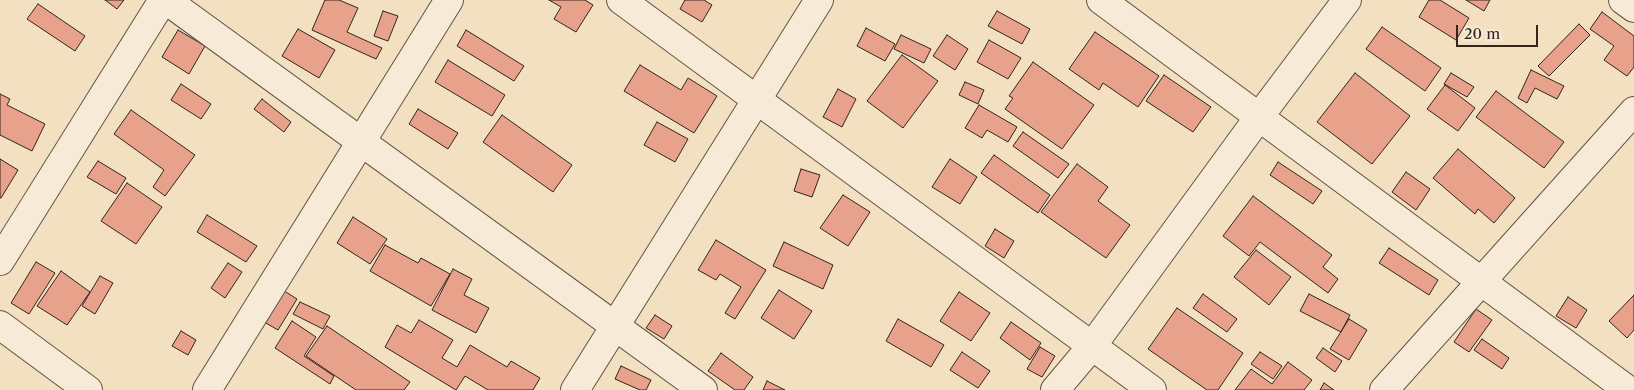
<!DOCTYPE html>
<html>
<head>
<meta charset="utf-8">
<style>
  body { margin:0 }
  #map { position:relative; width:1634px; height:390px; overflow:hidden; background:#f2e0c1; font-family:"Libre Caslon Text",serif }
  canvas { display:block }
  .scale { position:absolute; left:1456px; top:25px; width:82px; height:22px; box-sizing:border-box; border:2px solid #32251c; border-top:0; padding-left:6px; font-size:15px; line-height:18px; white-space:nowrap; color:#32251c; -webkit-text-stroke:4px #f7ebd7; paint-order:stroke }
</style>
</head>
<body>
<div id="map">
<canvas width="1634" height="390"></canvas>
<div class="scale">20 m</div>
</div>
<script>
const context = document.querySelector('canvas').getContext('2d');
context.lineJoin = 'round';
function fillPath(path, color) { context.fillStyle = color; context.fill(path, 'evenodd'); }
const shape = rows => new Path2D(rows.map(r => 'M' + r).join(''));
function stroke(path, color, width, dash) { context.strokeStyle = color; context.lineWidth = width; context.lineCap = dash ? 'butt' : 'round'; context.setLineDash(dash || []); context.stroke(path); }
const building = shape([
  [105,0,124,0,117,9,105,0],
  [325,0,339,0,358,8,347,32,382,48,376,59,312,30,325,0],
  [549,0,585,0,593,5,576,32,554,19,561,7,549,0],
  [685,0,704,0,712,5,702,22,680,9,685,0],
  [1429,0,1440,0,1469,18,1456,40,1419,17,1429,0],
  [1466,0,1490,0,1484,11,1466,0],
  [38,4,85,36,75,51,27,19,38,4],
  [383,11,398,16,388,41,374,36,383,11],
  [997,11,1030,29,1022,44,988,26,997,11],
  [1602,12,1634,36,1634,67,1627,76,1604,60,1614,46,1590,29,1602,12],
  [1579,24,1590,35,1549,76,1538,66,1579,24],
  [1382,27,1441,68,1425,91,1366,49,1382,27],
  [866,28,895,44,885,61,857,46,866,28],
  [298,29,335,50,319,78,282,56,298,29],
  [178,30,205,46,189,74,162,57,178,30],
  [466,30,524,66,514,81,457,46,466,30],
  [1095,32,1159,76,1138,107,1103,83,1099,90,1069,69,1095,32],
  [901,35,931,49,924,63,894,49,901,35],
  [947,35,968,49,955,70,933,56,947,35],
  [989,40,1021,58,1008,79,977,62,989,40],
  [902,55,938,81,903,128,867,101,902,55],
  [448,60,505,95,492,116,435,82,448,60],
  [1033,62,1094,105,1062,149,1005,109,1013,98,1009,96,1033,62],
  [640,65,681,90,688,78,717,96,694,133,624,91,640,65],
  [1531,70,1564,86,1557,99,1535,88,1527,103,1518,98,1531,70],
  [1355,73,1410,116,1372,164,1317,122,1355,73],
  [1451,73,1474,87,1467,97,1444,84,1451,73],
  [1164,75,1211,107,1193,132,1146,101,1164,75],
  [965,82,984,90,978,104,959,95,965,82],
  [181,84,211,104,201,119,171,100,181,84],
  [1445,85,1475,108,1458,131,1427,109,1445,85],
  [838,89,856,99,842,127,823,117,838,89],
  [1496,91,1564,142,1544,168,1476,117,1496,91],
  [0,94,10,99,7,105,45,124,32,151,0,135,0,94],
  [262,99,291,122,284,132,254,109,262,99],
  [979,105,1017,127,1008,142,987,130,982,138,965,128,979,105],
  [418,109,458,133,448,149,409,124,418,109],
  [131,110,195,155,165,196,153,187,164,170,114,134,131,110],
  [502,115,572,165,553,192,483,142,502,115],
  [657,122,688,139,675,162,644,145,657,122],
  [1023,132,1069,164,1058,178,1013,146,1023,132],
  [1458,149,1515,198,1494,223,1478,209,1475,214,1433,178,1458,149],
  [994,155,1050,195,1038,213,981,173,994,155],
  [0,159,18,170,1,198,0,198,0,159],
  [950,159,977,177,960,204,932,187,950,159],
  [98,161,126,178,116,194,87,177,98,161],
  [1278,162,1322,191,1313,204,1270,175,1278,162],
  [1077,164,1108,187,1098,201,1130,225,1106,258,1041,212,1077,164],
  [801,169,820,175,812,197,794,191,801,169],
  [1406,172,1430,189,1416,210,1392,192,1406,172],
  [127,183,162,207,136,244,101,221,127,183],
  [843,195,870,212,848,246,820,228,843,195],
  [1253,196,1332,255,1323,267,1338,279,1328,293,1260,242,1249,256,1223,236,1253,196],
  [207,215,257,246,246,262,197,232,207,215],
  [353,217,387,239,370,264,337,243,353,217],
  [995,229,1014,241,1004,258,985,246,995,229],
  [716,240,766,270,735,319,725,313,741,287,720,274,716,280,698,270,716,240],
  [784,242,833,265,823,289,773,266,784,242],
  [385,245,418,263,421,258,450,274,431,306,370,271,385,245],
  [1389,248,1438,280,1429,295,1379,263,1389,248],
  [1256,250,1291,277,1269,305,1234,277,1256,250],
  [36,262,55,273,29,314,11,303,36,262],
  [228,263,242,272,225,298,211,288,228,263],
  [453,269,472,279,464,295,489,308,476,333,432,310,453,269],
  [61,271,90,292,67,325,37,306,61,271],
  [100,276,113,283,95,314,82,306,100,276],
  [278,287,297,299,278,330,259,319,278,287],
  [779,290,812,311,794,339,761,318,779,290],
  [959,292,990,313,971,341,940,321,959,292],
  [1203,294,1237,319,1227,332,1193,308,1203,294],
  [1309,294,1350,315,1341,332,1300,311,1309,294],
  [1634,295,1634,330,1627,338,1609,321,1634,295],
  [1568,297,1587,310,1576,328,1556,316,1568,297],
  [300,302,330,316,323,329,293,314,300,302],
  [1177,308,1243,353,1218,390,1207,390,1148,349,1177,308],
  [1476,309,1492,320,1469,352,1454,342,1476,309],
  [655,315,672,326,664,339,646,328,655,315],
  [898,319,944,345,931,367,886,341,898,319],
  [1349,319,1367,330,1349,360,1330,349,1349,319],
  [419,320,453,340,442,358,457,367,470,345,507,367,511,361,540,378,533,390,488,390,465,376,456,390,385,347,397,325,411,333,419,320],
  [292,321,316,337,304,356,334,376,330,384,275,348,292,321],
  [1011,322,1041,343,1030,360,1000,338,1011,322],
  [327,326,410,382,404,390,356,390,306,356,327,326],
  [181,331,196,340,188,355,172,346,181,331],
  [1482,339,1509,358,1502,369,1474,350,1482,339],
  [1040,347,1055,356,1042,377,1027,369,1040,347],
  [1323,348,1342,361,1335,372,1316,358,1323,348],
  [962,352,990,371,978,388,950,370,962,352],
  [1260,352,1282,366,1273,379,1251,364,1260,352],
  [721,353,753,377,744,390,735,390,708,371,721,353],
  [1288,362,1312,380,1304,390,1235,390,1251,369,1272,384,1288,362],
  [621,366,651,380,646,390,640,390,615,379,621,366],
  [767,381,785,390,763,390,767,381],
  [1324,383,1334,390,1320,390,1324,383]
]);
fillPath(building, '#e8a18b');
stroke(building, '#32251c', 1);
const street = shape([
  [166,0,703,390],
  [621,0,1152,390],
  [1101,0,1628,390],
  [1623,0,1634,8],
  [0,261,163,0],
  [0,325,88,390],
  [207,390,449,0],
  [575,390,819,0],
  [1055,390,1092,346,1259,117,1347,0],
  [1384,390,1634,111]
]);
stroke(street, '#625445', 30);
stroke(street, '#f7ebd7', 28);
</script>
</body>
</html>
